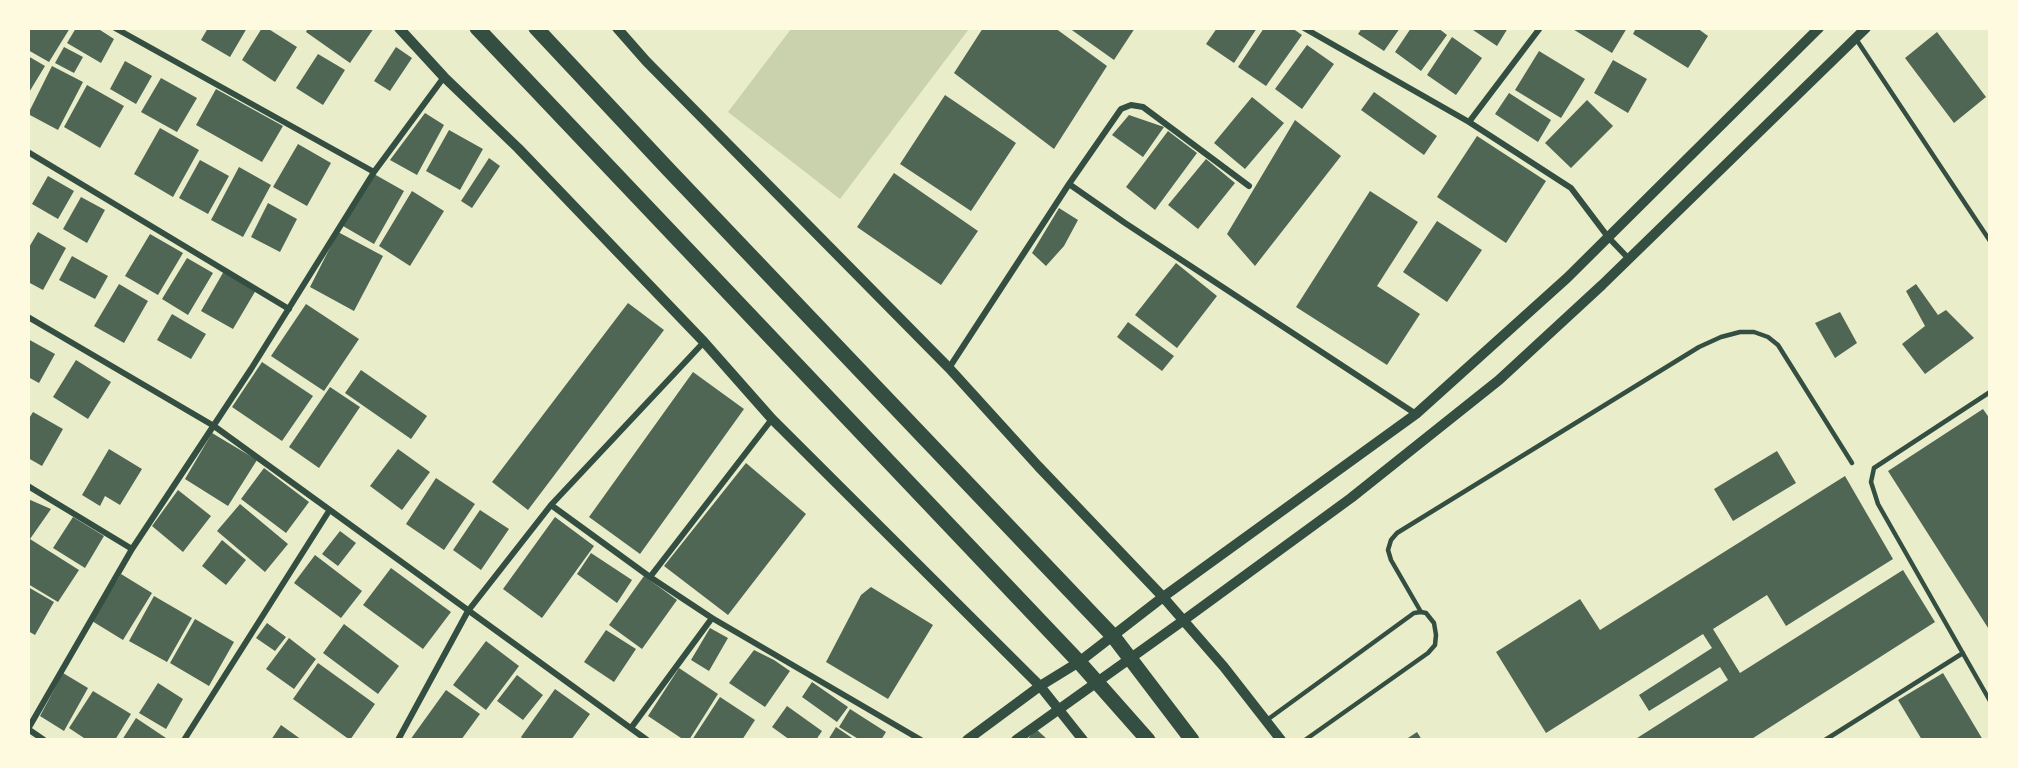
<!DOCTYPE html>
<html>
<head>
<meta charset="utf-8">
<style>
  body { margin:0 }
  #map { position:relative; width:2018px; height:768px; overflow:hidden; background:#e9edc9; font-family:"Open Sans",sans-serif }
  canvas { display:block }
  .frame { position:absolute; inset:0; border:30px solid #fefae0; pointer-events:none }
</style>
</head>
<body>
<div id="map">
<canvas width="2018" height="768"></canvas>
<div class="frame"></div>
</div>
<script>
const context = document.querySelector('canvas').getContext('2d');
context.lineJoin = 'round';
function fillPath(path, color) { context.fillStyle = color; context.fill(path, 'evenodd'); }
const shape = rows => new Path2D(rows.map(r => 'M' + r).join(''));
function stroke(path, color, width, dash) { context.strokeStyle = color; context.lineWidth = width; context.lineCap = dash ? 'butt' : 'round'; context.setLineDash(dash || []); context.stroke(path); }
fillPath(shape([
  [791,29,791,28,969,29,840,199,728,112]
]), '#cad2ad');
fillPath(shape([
  [28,28,70,28,49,62,28,50],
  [76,28,97,28,114,39,101,63,67,43],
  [208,28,247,28,230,57,201,40],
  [262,28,267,28,297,47,275,82,242,60],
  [308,28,374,28,350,63,306,32],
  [983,28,1055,28,1107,66,1054,149,954,73],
  [1069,28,1135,28,1114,60],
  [1217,28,1257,28,1234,63,1206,44],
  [1264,28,1292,28,1302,35,1266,86,1238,67],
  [1362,28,1400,28,1384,51,1358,34],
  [1411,28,1438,28,1447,35,1421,71,1395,52],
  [1470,28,1508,28,1497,46],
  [1571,28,1627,28,1612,53],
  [1636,28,1697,28,1708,36,1688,68,1633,34],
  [1937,32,1986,97,1954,123,1905,58],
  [1452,37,1482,58,1456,95,1427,75],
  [1307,45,1334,64,1302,109,1275,89],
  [64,47,83,57,74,73,55,63],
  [396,47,412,58,390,91,374,81],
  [1539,51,1585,79,1561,118,1515,90],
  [318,54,345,70,323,105,296,88],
  [28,56,45,66,28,94],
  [1613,60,1647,79,1628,113,1594,93],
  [125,61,152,76,136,104,110,89],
  [52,66,83,82,58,130,28,114],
  [161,78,197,98,177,132,141,112],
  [87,85,124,106,100,148,64,127],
  [216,89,283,126,262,162,196,125],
  [1374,92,1437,136,1424,155,1361,110],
  [1509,93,1551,120,1538,142,1495,114],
  [945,95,1016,143,971,211,900,164],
  [1252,97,1284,123,1245,169,1214,143],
  [1587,100,1613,126,1571,168,1545,143],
  [425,113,444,125,417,175,390,160],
  [1129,115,1164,127,1143,157,1112,135],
  [1295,120,1341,156,1255,266,1227,234],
  [160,128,199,150,173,197,134,174],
  [449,130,483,149,460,190,426,171],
  [1168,131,1197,153,1155,210,1126,187],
  [1477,136,1546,181,1506,243,1437,197],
  [298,144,331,163,307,206,273,187],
  [489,158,500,166,472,208,461,201],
  [1206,159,1235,183,1198,229,1168,205],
  [200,160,229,176,208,214,179,198],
  [239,167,271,185,243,237,211,220],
  [894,173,978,231,941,285,857,227],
  [374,174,404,191,374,244,343,226],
  [48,176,74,191,58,219,32,204],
  [412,191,444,211,410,266,379,246],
  [1370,191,1418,222,1377,286,1420,314,1387,365,1296,307],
  [81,197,105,210,87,243,63,229],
  [268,203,297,219,280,252,251,237],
  [1059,208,1078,220,1064,246,1046,266,1032,253],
  [1437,221,1482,250,1447,302,1403,272],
  [38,232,66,248,43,290,28,282,28,249],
  [338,232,383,256,354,311,310,287],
  [150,234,183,253,158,295,125,276],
  [72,256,108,276,95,299,59,280],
  [187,258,213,273,188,315,162,299],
  [1176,263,1217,296,1177,348,1135,315],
  [224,271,256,290,233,329,201,311],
  [119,284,148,301,124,343,94,326],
  [1916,284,1938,315,1946,310,1974,338,1925,374,1902,344,1925,326,1906,291],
  [628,303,664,330,528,510,492,482],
  [306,304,359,339,324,391,271,356],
  [1840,312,1857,343,1835,358,1815,323],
  [172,314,206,334,191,359,157,340],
  [1128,322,1174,356,1162,371,1117,337],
  [28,339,55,354,39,383,28,377],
  [76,360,111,382,88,419,53,397],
  [262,362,313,396,282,441,232,407],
  [361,370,427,416,411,439,345,393],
  [693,372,744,409,640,554,589,517],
  [330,387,360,407,319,468,289,447],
  [1983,409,1990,419,1990,631,1888,471],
  [33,412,63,429,42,466,28,458,28,420],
  [212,433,257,460,228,506,185,479],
  [109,449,142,469,120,505,105,496,100,506,82,495],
  [398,449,430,472,402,510,370,486],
  [1777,451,1796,483,1733,521,1714,489],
  [746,463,806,514,728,615,664,566],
  [264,468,309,502,286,533,241,499],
  [1845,476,1893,559,1786,626,1767,595,1713,629,1740,673,1903,570,1935,622,1750,740,1634,740,1728,680,1720,667,1649,711,1639,695,1712,648,1703,634,1546,733,1496,652,1580,599,1600,630],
  [436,478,475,504,444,550,406,524],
  [178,490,211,516,183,552,152,526],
  [28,499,51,509,30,539,79,570,58,602,28,584,28,542,30,539,28,537],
  [240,504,288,544,265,572,217,531],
  [480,510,509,529,481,570,453,550],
  [73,517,104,536,85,568,53,548],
  [555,517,594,546,542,618,503,589],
  [340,531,356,543,338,566,322,554],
  [222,540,246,560,226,585,202,566],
  [591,553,632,580,617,603,577,574],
  [315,555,362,591,341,618,294,583],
  [391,568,451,612,423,649,363,605],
  [121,574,152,593,123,640,92,621],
  [644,576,677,600,642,649,609,625],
  [28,587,54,602,35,635,28,631],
  [871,587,933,625,888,699,826,662,861,595],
  [154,596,192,618,167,662,129,641],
  [195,619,234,642,209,686,170,663],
  [267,623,286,637,275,651,256,638],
  [344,624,399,666,378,694,323,653],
  [710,628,728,638,709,671,691,660],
  [606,630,636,649,614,682,584,662],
  [289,638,316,659,294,689,266,669],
  [486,641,519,666,486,710,453,685],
  [754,650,774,660,790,671,765,707,729,683],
  [318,663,375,704,350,740,293,699],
  [679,668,718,694,689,740,684,740,648,716],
  [63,673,88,688,64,731,40,716],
  [1943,673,1983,740,1922,740,1898,700],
  [517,675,543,695,523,720,497,701],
  [812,682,848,707,837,722,802,697],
  [158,683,183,699,166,729,139,713],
  [555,689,590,714,571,740,524,740,521,737],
  [446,690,480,714,461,740,410,740],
  [93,691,131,714,115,740,87,740,69,728],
  [720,697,755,720,742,740,692,740],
  [787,706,822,731,816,740,790,740,772,727],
  [850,709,886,732,881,740,860,740,839,727],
  [136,718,169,740,122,740],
  [281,725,302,740,271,740],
  [836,727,855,740,828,740],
  [1036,729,1048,740,1027,740],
  [1417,732,1422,740,1405,740]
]), '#4f6655');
stroke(shape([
  [1856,39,1990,241],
  [1990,392,1874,468,1871,482,1878,504,1990,701],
  [1267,720,1414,613,1421,612],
  [1305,740,1428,653,1435,645,1436,635,1434,623,1426,613,1421,612,1391,560,1388,550,1391,540,1397,533,1699,347,1721,337,1740,332,1754,332,1768,337,1778,345,1852,463],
  [1825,740,1963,653]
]), '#344e41', 4.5);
stroke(shape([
  [115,28,374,172],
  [1304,28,1469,122,1571,188,1608,237,1629,259],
  [1469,122,1540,28],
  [28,152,289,309],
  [1069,184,1125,223,1416,414],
  [28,317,214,426,647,740],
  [949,368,1069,184,1121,109,1131,105,1143,107,1249,186],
  [28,486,132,549],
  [551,505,650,577,712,618,921,740],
  [650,577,772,419],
  [631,728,712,618],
  [44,740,28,729,132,549,251,369,374,172,444,77],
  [184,740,329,511],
  [398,740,468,611,551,505,704,342]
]), '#344e41', 6);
stroke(shape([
  [399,28,444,77,518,148,704,342,772,419,1040,686,1083,740],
  [617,28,646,61,949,368,1038,466,1163,597,1224,667,1281,740],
  [967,740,1040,686,1079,662,1163,597,1416,414,1567,278,1819,28],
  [1016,740,1184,620,1351,498,1499,380,1602,285,1866,28]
]), '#344e41', 10);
stroke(shape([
  [477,28,1079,662,1148,740],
  [536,28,668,169,1113,636,1192,740]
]), '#344e41', 15);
</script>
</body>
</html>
